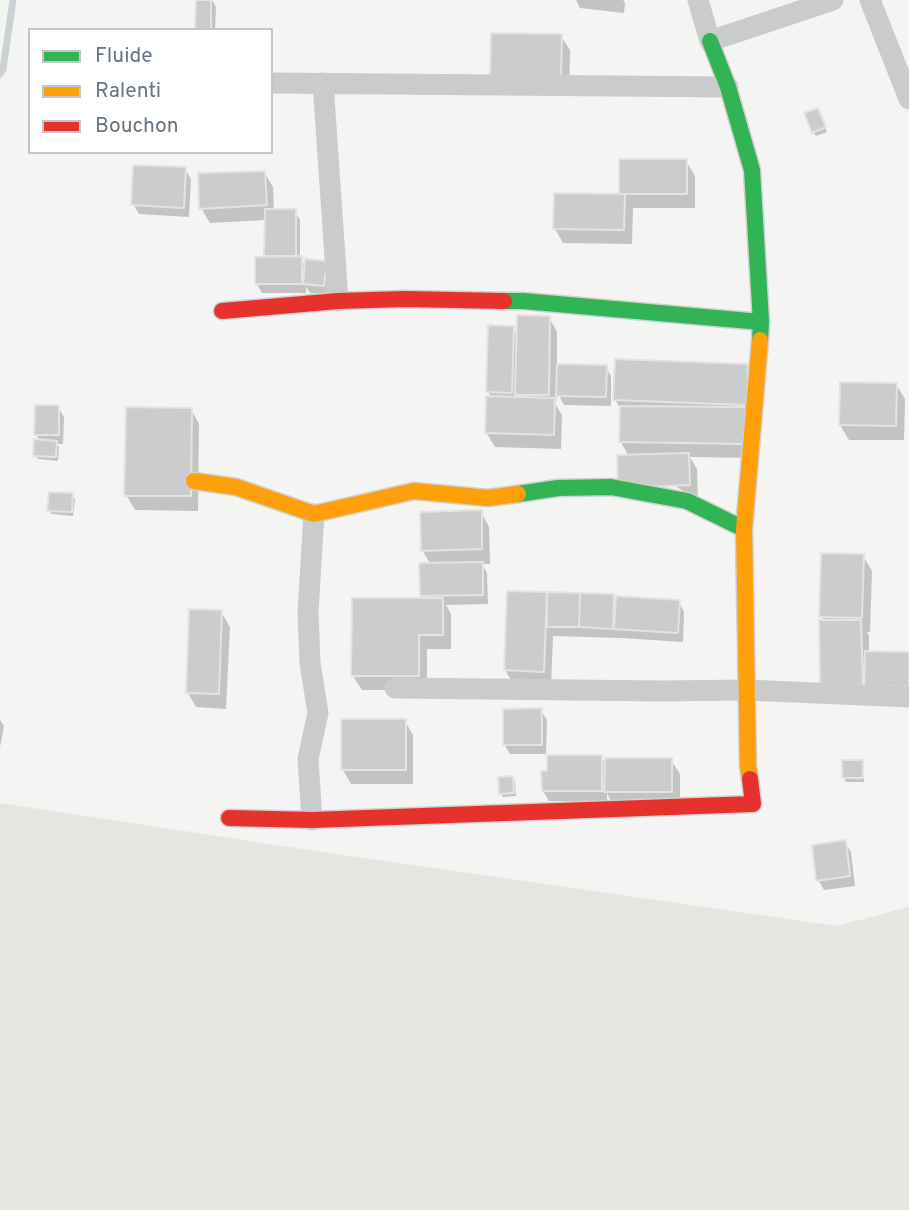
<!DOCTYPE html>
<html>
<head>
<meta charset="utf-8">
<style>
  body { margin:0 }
  #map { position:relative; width:909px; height:1210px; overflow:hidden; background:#f4f4f3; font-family:Overpass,sans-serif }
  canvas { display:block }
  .legend { position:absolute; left:28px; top:28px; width:245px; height:126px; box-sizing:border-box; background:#fff; border:2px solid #c2c7cc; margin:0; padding:9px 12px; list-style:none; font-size:21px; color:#677480 }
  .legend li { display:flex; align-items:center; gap:14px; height:35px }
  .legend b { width:35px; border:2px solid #c2c7cc }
</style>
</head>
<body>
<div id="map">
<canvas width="909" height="1210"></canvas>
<ul class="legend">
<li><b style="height:9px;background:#30b455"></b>Fluide</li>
<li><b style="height:9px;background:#ff9f0a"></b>Ralenti</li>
<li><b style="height:9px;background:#e5322d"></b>Bouchon</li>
</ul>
</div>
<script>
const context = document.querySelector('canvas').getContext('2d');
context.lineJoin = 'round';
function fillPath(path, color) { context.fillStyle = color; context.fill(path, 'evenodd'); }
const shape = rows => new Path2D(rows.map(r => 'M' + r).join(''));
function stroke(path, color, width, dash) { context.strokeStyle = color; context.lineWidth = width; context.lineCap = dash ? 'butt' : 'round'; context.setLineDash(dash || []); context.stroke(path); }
fillPath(shape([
  [0,803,329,853,837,926,909,907,909,1210,0,1210]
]), '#e4e7e1');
fillPath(shape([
  [198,0,212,0,216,7,215,30,197,30],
  [576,0,623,0,625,3,624,13,580,8],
  [492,35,561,36,570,50,569,93],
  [820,114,827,132,816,136,813,132],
  [686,161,695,176,695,208,633,208,632,244,563,243,555,229],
  [185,169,191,179,189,217,139,214,133,204],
  [264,172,273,187,274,211,295,211,300,220,300,258,306,267,326,263,329,295,310,293,306,287,306,293,262,293,257,284,266,258,266,220,210,223,201,208],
  [549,317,557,332,557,366,606,367,611,376,611,406,564,405,557,392,556,405,562,415,561,449,495,447,486,432,492,398,488,392,513,328,518,337],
  [756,380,755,458,690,457,697,469,698,500,629,457,621,442,621,410,615,399],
  [896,384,905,399,904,440,849,440,840,425],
  [58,407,64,417,63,444,57,444,59,447,58,461,38,459,35,455,40,441,36,434],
  [191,409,199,424,198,511,135,510,126,495],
  [72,495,75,499,73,516,52,514,49,510],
  [481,512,489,527,490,564,482,564,487,573,488,604,446,605,451,614,451,649,427,649,427,690,362,690,353,676,424,600,422,596,431,565,422,550],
  [863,556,872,571,870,632,867,632,869,636,869,653,909,653,870,699,821,616],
  [509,593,613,595,615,598,679,602,684,612,683,642,621,638,553,636,551,686,514,685,505,670],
  [221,612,230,627,226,709,196,707,188,693],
  [541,710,547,720,546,754,510,754,504,744],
  [0,720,4,726,0,747],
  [405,721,413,735,413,784,351,784,343,770],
  [601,757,606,765,671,760,680,774,680,806,614,807,607,793,607,801,549,801,543,791,543,773],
  [862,762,864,766,864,782,846,782,844,777],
  [512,778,515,782,516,796,503,797,500,793],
  [845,842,851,852,855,886,824,890,818,880]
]), '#0003');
stroke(shape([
  [0,74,3,69,13,0]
]), '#cbd1d4', 7);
const building = shape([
  [196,0,211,0,211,30,195,30,196,0],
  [491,33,562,34,561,79,490,78,491,33],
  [818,108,826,127,812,133,804,113,818,108],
  [619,159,687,159,687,194,619,194,619,159],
  [133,165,186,167,184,208,131,205,133,165],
  [265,171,267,205,199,209,198,173,265,171],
  [554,193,625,194,624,230,553,229,554,193],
  [265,209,296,209,296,256,264,256,265,209],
  [302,256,302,284,255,284,255,257,302,256],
  [305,259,327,261,324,286,303,284,305,259],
  [517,315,550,316,549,395,515,395,517,315],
  [488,325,514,326,512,393,486,392,488,325],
  [615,359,748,364,747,405,613,400,615,359],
  [557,364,607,365,606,397,556,396,557,364],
  [840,382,897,383,896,426,839,425,840,382],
  [486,396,555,398,554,435,485,433,486,396],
  [35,405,59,405,59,435,34,435,35,405],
  [620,406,747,407,747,444,619,442,620,406],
  [126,407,192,408,191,496,124,496,126,407],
  [34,439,57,441,56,457,33,456,34,439],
  [689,453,690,485,618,488,617,455,689,453],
  [49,492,73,493,72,512,47,511,49,492],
  [482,510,482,549,421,551,420,512,482,510],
  [821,553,864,554,862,618,819,617,821,553],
  [483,562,483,595,420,596,419,563,483,562],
  [507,591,547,592,544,672,504,670,507,591],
  [547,592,580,593,579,627,547,627,547,592],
  [580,593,614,594,613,629,579,627,580,593],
  [616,596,680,600,678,633,614,629,616,596],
  [352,598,443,598,443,635,419,635,419,676,351,676,352,598],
  [189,609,222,610,219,694,186,693,189,609],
  [819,620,861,620,863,685,820,685,819,620],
  [865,651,909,652,909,687,864,686,865,651],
  [542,708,542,745,503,745,503,709,542,708],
  [341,719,406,719,406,770,341,770,341,719],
  [547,755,602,755,602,791,542,791,541,771,547,771,547,755],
  [605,758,672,758,672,792,604,792,605,758],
  [842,760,863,760,863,778,842,778,842,760],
  [513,776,514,793,499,794,498,777,513,776],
  [846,840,850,876,816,881,812,845,846,840]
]);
fillPath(building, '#cbcccd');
stroke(building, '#e3e3e2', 2);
const fast = shape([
  [710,41,728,87,752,170,761,322,760,340],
  [504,301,523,301,761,322],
  [518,494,558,488,611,487,687,501,744,529]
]);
const slow = shape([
  [194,481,236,487,314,514,414,491,488,498,518,494],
  [750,779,748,766,744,529,760,340]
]);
const jam = shape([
  [222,311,338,301,405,299,504,301],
  [229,818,312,820,753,804,750,779]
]);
stroke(fast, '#d0d0d1', 19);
stroke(slow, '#d0d0d1', 19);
stroke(jam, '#d0d0d1', 19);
stroke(shape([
  [698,0,710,41,833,0],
  [870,0,909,99],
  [271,83,728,87],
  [323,83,338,301],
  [395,688,662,691,746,690,909,697],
  [312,820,308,759,318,713,310,663,308,612,314,514]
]), '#cacbcc', 21);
stroke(fast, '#30b455', 16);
stroke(slow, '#ff9f0a', 16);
stroke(jam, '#e5322d', 16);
</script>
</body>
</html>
